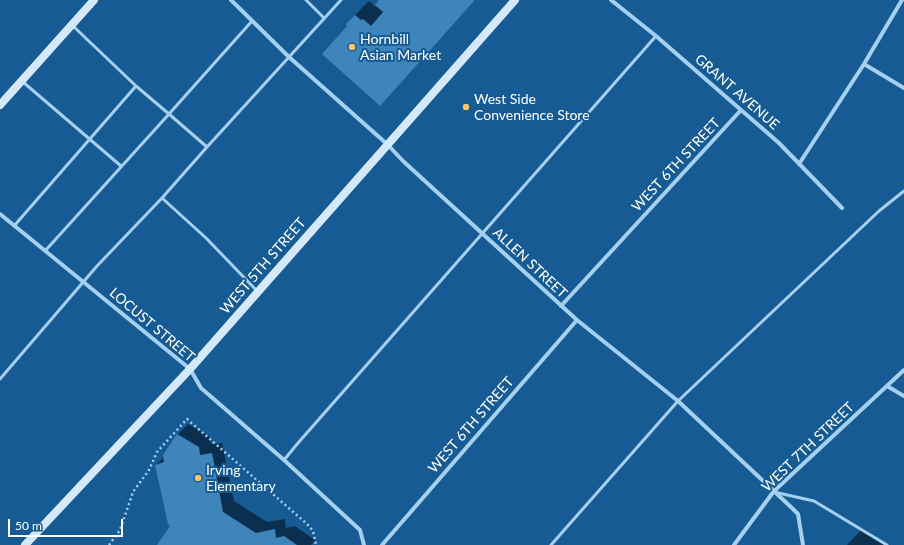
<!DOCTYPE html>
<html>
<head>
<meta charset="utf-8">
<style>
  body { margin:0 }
  #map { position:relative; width:904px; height:545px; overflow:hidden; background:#165b94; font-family:Lato,sans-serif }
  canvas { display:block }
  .scale { position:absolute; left:8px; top:519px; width:115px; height:18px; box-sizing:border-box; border:2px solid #fff; border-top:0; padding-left:5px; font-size:12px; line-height:14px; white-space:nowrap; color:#fff; -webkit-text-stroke:3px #165b94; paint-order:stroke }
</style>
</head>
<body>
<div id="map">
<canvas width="904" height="545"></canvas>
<div class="scale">50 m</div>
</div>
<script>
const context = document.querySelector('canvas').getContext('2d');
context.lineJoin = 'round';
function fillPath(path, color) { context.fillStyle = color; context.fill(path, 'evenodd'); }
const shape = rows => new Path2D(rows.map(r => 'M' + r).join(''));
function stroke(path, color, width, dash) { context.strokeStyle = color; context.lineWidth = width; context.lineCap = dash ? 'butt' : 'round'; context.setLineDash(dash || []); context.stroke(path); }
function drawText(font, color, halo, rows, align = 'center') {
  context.font = font + ' Lato,sans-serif'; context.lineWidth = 4; context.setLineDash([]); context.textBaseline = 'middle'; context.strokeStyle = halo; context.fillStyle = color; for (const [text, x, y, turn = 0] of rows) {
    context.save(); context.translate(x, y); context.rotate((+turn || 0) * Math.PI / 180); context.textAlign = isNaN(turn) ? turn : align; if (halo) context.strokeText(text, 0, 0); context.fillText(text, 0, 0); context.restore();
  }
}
fillPath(shape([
  [380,0,475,0,393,90,349,26,355,15,369,1,376,7],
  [188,424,209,436,211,444,222,443,234,501,267,522,285,519,286,528,295,526,315,540,311,545,158,545,171,525,156,465,164,457,178,434],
  [863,528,885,545,847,545]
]), '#0007');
fillPath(shape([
  [379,0,475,0,380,106,322,54,347,26,346,24,355,15,361,20,363,19,371,26,383,12,375,5],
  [177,434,199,447,200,455,212,453,223,512,256,533,275,529,276,538,284,536,297,545,157,545,170,526,168,524,155,465,164,462,163,455]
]), '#3e85bc');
stroke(shape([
  [109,545,120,530,133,492,149,470,157,452,187,419,307,524,313,531,316,545]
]), '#a6d0f1', 2.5, [2, 3]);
stroke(shape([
  [306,0,324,18],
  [73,26,136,86,169,114,252,21],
  [23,82,121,166],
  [162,198,206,238,258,292],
  [14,226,136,86],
  [45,251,169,114,207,147],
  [0,379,97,266,162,198,207,147,341,0],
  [284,460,298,443,656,36],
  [774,492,814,501,887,545],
  [551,545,678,401,879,211,904,191]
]), '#a6d0f1', 3);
stroke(shape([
  [231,0,289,57,388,145,403,161,577,320,678,401,793,509,798,514,803,545],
  [611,0,656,36,779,143,842,208],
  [864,64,904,88],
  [799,164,864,64,902,0],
  [0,214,190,369,201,388,284,460,360,530,364,545],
  [561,306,741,110],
  [887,386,904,396],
  [382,545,577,320],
  [734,545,774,491,904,370]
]), '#a6d0f1', 4);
stroke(shape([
  [0,105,94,0],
  [25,545,190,369,515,0]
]), '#d4eafc', 8);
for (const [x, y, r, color] of [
  [352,47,4,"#ffc266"],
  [466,107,4,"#ffc266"],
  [198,478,4,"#ffc266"]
]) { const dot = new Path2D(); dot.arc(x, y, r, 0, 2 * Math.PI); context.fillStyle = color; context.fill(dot); stroke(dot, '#165b94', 1.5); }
drawText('14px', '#fff', '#165b94', [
  ["Hornbill",360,39],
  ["Asian Market",360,55],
  ["West Side",474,99],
  ["Convenience Store",474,115],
  ["Irving",206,470],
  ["Elementary",206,486]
], 'left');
drawText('14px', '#fff', '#165b94', [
  ["GRANT AVENUE",737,92,41],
  ["WEST 6TH STREET",676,165,-47],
  ["ALLEN STREET",530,263,43],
  ["WEST 5TH STREET",263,266,-49],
  ["LOCUST STREET",152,325,40],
  ["WEST 6TH STREET",471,425,-49],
  ["WEST 7TH STREET",808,447,-44]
]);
</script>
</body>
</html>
